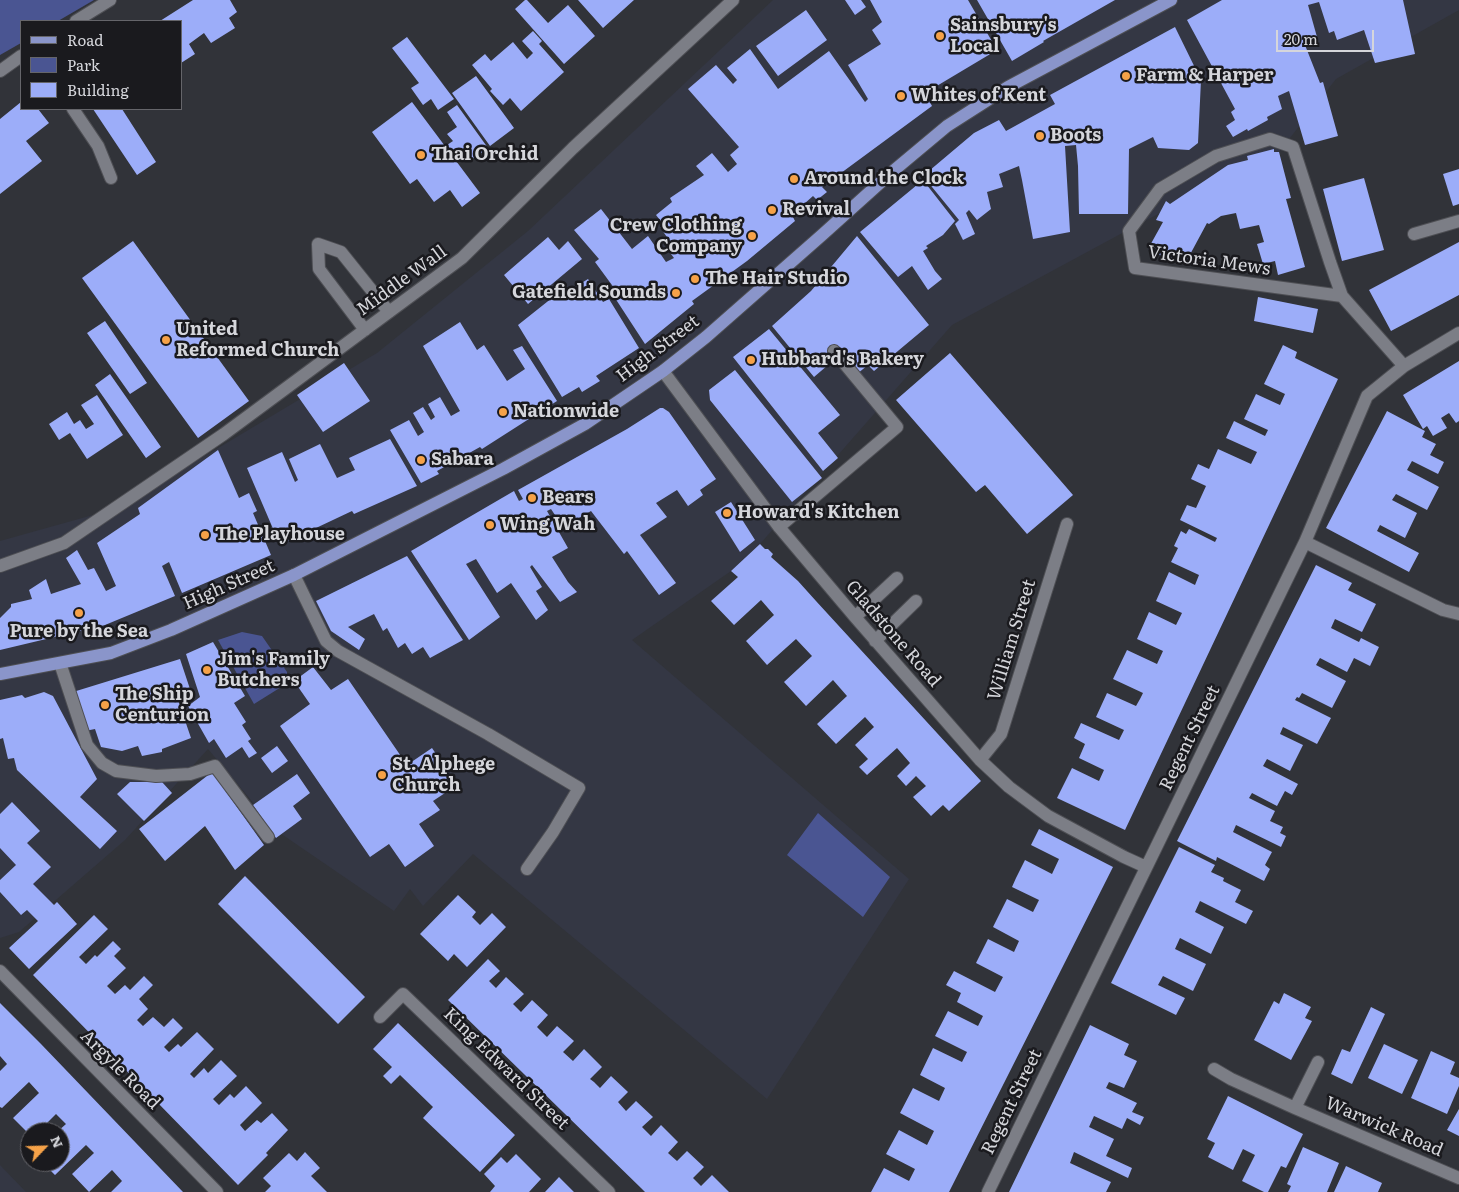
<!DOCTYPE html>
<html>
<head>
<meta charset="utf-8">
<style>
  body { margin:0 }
  #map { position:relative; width:1459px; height:1192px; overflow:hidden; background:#313339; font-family:Literata,serif }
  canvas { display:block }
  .legend { position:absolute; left:20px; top:20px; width:162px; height:90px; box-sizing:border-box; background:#1a1a1e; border:1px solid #65656a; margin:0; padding:6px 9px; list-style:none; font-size:15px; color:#d5d6db }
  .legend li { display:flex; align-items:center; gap:10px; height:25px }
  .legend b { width:25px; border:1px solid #65656a }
  .north { position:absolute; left:20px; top:1122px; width:50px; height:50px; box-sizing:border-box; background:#1a1a1e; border:1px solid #65656a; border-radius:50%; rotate:66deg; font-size:14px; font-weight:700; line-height:20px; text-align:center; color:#d5d6db }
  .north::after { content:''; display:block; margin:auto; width:18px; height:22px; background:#f6a248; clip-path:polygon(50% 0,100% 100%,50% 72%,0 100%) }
  .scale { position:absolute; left:1276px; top:30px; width:98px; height:22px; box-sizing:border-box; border:2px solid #d5d6db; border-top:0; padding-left:6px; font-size:15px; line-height:18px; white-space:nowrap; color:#d5d6db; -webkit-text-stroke:4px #1a1a1e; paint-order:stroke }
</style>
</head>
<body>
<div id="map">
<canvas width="1459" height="1192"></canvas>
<ul class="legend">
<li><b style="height:6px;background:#8a95ca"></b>Road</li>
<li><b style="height:14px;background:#4a5592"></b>Park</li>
<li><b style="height:14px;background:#9cadf9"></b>Building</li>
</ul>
<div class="north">N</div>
<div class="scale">20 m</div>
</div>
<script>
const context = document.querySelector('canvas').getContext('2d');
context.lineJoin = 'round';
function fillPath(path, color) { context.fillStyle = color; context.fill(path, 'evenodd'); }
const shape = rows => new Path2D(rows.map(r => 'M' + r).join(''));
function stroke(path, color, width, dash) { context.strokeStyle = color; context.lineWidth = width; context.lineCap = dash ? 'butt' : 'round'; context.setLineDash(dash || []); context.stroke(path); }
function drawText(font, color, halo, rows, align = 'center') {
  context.font = font + ' Literata,serif'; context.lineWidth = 5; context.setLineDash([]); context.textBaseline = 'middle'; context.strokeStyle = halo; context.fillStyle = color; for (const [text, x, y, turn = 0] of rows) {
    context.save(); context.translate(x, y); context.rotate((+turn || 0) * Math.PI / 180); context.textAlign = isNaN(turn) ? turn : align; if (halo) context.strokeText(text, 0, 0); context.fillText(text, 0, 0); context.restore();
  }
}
fillPath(shape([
  [773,0,1459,0,1459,10,1336,79,1279,152,1139,224,952,325,760,544,731,571,632,640,909,879,767,1099,473,854,423,906,410,889,394,911,277,831,208,749,125,840,19,932,0,938,0,541,118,508,377,353,528,231],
  [0,1165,26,1192,0,1192]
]), '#343744');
fillPath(shape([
  [0,0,94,0,58,21,21,21,21,43,0,55],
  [242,632,262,636,287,672,287,679,284,683,278,689,254,704,218,640],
  [818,813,890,877,863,917,787,855]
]), '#4a5592');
fillPath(shape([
  [193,0,230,0,237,12,229,18,235,28,211,43,204,33,189,44,195,54,181,63,181,21,160,21],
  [525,0,527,0,548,23,568,5,595,36,564,64,515,9],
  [578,0,634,0,603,28],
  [845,0,861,0,866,7,855,15],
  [870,0,968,0,997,50,925,93,932,106,822,187,827,192,817,200,813,196,795,212,792,215,795,221,747,261,692,301,694,304,645,344,615,298,620,296,595,262,599,259,574,230,601,209,632,249,648,236,666,262,674,258,668,250,673,246,660,227,663,224,656,215,672,202,670,198,704,175,696,166,712,153,728,172,737,164,730,155,739,147,688,89,716,65,733,84,737,80,727,68,750,49,778,89,829,51,865,102,868,99,848,65,881,44,872,30,882,22],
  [977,0,1115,0,1043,41,1044,42,1012,61],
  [1222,0,1403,0,1415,54,1375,63,1364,30,1337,40,1334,31,1329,33,1319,2,1308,5,1317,37,1303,40,1320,83,1323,82,1338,136,1305,145,1289,91,1278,96,1282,109,1267,117,1268,120,1248,131,1247,129,1233,137,1226,126,1235,120,1231,112,1235,109,1187,20],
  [806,10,827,40,778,76,756,46],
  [1175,27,1201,80,1198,143,1189,150,1158,148,1153,137,1129,149,1128,214,1079,214,1078,166,1076,145,1065,146,1070,232,1033,239,1022,180,1019,166,999,174,1003,187,987,192,991,209,977,220,969,210,966,213,975,234,963,240,955,224,959,220,923,176,974,133,999,120,1006,131,1055,104,1050,95],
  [533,31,542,41,539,44,564,72,521,111,510,98,503,105,490,91,492,89,472,65,485,54,491,61,513,42,527,59,533,53,522,41],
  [407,37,454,99,438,110,431,99,423,105,411,88,419,83,392,48],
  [476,76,514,128,490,146,452,93],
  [21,102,21,109,38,109,49,123,26,141,42,161,0,194,0,119],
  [412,102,480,193,462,207,450,190,434,202,417,179,410,184,372,132],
  [457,105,488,148,468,162,466,159,460,162,447,145,453,141,447,134,457,127,447,112],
  [93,109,122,109,156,162,137,175],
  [1274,149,1274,152,1279,152,1291,198,1286,199,1305,267,1278,275,1275,261,1263,264,1257,244,1264,242,1259,225,1240,229,1236,213,1221,216,1209,224,1207,223,1186,262,1175,256,1174,262,1148,249,1163,222,1156,220,1166,201,1170,204,1228,165,1248,160,1247,156],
  [1459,169,1459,204,1453,206,1443,174],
  [1364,178,1384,250,1342,261,1323,189],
  [923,180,955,221,943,235,926,246,928,248,923,251,935,271,942,279,928,290,912,266,898,277,860,232],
  [857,236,929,325,874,371,868,365,852,378,835,359,814,377,772,326,811,291],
  [548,237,559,250,568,241,582,259,528,304,504,275],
  [133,241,249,401,198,438,82,278],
  [1459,242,1459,295,1391,331,1369,290],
  [588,279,603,302,609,299,639,348,596,376,600,381,582,392,579,387,562,397,518,325,562,290,564,294],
  [1258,297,1318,309,1313,333,1254,321],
  [105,321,147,383,130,394,87,333],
  [460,322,477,350,484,345,507,381,525,369,513,350,522,346,557,401,482,449,480,447,437,471,439,474,421,483,390,430,409,420,418,436,424,432,413,413,423,407,431,420,435,417,428,404,440,397,451,416,460,411,423,346],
  [769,329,840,415,818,433,838,458,823,471,733,357],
  [1283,345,1297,352,1295,358,1338,379,1125,830,1057,798,1072,768,1099,781,1104,770,1079,758,1085,744,1074,738,1081,723,1119,740,1124,730,1096,717,1107,693,1136,706,1140,699,1143,693,1113,679,1127,650,1157,664,1163,651,1137,639,1149,612,1176,625,1182,613,1156,601,1169,572,1195,585,1199,575,1171,562,1178,548,1174,546,1181,531,1186,534,1189,529,1215,542,1217,538,1180,520,1187,505,1196,508,1206,486,1191,479,1198,464,1209,469,1218,449,1251,464,1257,452,1226,438,1234,421,1265,436,1268,430,1244,419,1256,394,1280,405,1285,394,1264,384],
  [950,353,1073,495,1027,534,985,485,976,492,896,400],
  [1459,361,1459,421,1456,423,1449,413,1441,418,1447,428,1433,436,1427,426,1423,429,1403,395],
  [344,363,370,401,323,432,297,395],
  [735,370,822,478,792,502,710,400,709,390],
  [110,374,161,447,146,458,95,385],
  [97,395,123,435,87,459,70,433,59,440,49,424,67,412,74,424,80,420,86,429,94,424,81,405],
  [660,408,663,408,669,412,716,479,700,490,703,495,688,506,677,490,656,503,667,517,640,535,676,583,659,595,627,551,624,554,591,511,563,527,551,509,547,511,568,548,552,557,568,582,577,592,560,602,532,565,530,567,542,587,536,591,548,610,536,620,511,583,497,593,476,559,466,564,500,617,469,640,411,551,514,491,519,501,523,499,518,490,627,429],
  [1387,411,1425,431,1422,437,1436,444,1430,455,1444,462,1438,474,1412,461,1407,470,1439,487,1427,510,1396,494,1392,500,1417,513,1405,538,1380,525,1377,531,1419,553,1409,572,1326,528],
  [390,439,417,486,354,514,352,511,280,545,247,468,282,452,295,482,298,480,289,459,320,444,337,478,355,470,349,458],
  [218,450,239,498,249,493,257,511,253,513,271,555,182,593,169,562,162,566,175,596,105,625,0,650,0,618,11,607,11,604,32,599,29,590,46,579,51,594,81,584,66,558,77,550,88,570,94,568,106,591,116,586,97,543,140,514,138,508],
  [731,502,755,540,740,552,715,512],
  [760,544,765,549,768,549,773,554,771,557,798,581,816,601,981,781,949,811,943,805,931,816,913,797,926,786,916,776,906,786,897,776,910,763,897,748,867,775,859,767,868,759,855,745,874,727,865,717,836,744,817,724,847,696,833,680,806,706,784,682,812,656,796,639,767,665,746,641,774,615,761,600,734,625,711,601,738,577,731,571],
  [407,556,463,640,430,658,423,647,412,654,405,643,398,648,387,628,383,631,374,614,348,627,365,639,359,650,331,631,316,601],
  [1316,565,1352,583,1348,590,1376,604,1362,632,1335,619,1331,628,1359,642,1361,638,1379,647,1370,666,1354,658,1347,672,1320,658,1316,665,1346,681,1332,708,1302,693,1299,698,1297,697,1295,700,1331,718,1317,744,1283,727,1280,734,1303,745,1290,771,1267,759,1263,766,1298,784,1292,795,1285,791,1277,806,1252,793,1249,798,1275,811,1270,821,1283,827,1280,833,1286,836,1281,847,1236,825,1233,832,1272,852,1265,865,1270,869,1264,881,1217,857,1216,861,1177,841],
  [213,642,245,696,234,703,246,722,242,725,251,739,248,741,257,753,249,758,242,747,226,758,214,739,209,743,188,706,200,697,186,654],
  [180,659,190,689,176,694,191,738,162,749,162,752,142,756,138,746,122,751,101,747,95,729,85,731,73,692],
  [313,667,331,690,348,679,407,765,432,748,457,785,433,801,440,810,419,824,434,846,405,867,389,844,370,857,280,726,310,704,294,681],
  [44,692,53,696,97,779,80,797,117,831,100,849,17,770,14,758,8,759,3,738,0,739,0,700,22,695,25,698],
  [277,746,288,761,272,773,261,758],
  [212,772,264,845,235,870,205,826,165,861,139,829],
  [297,774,310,793,293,806,302,819,276,838,253,805],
  [130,782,162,782,172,793,144,821,117,794],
  [12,802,40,831,27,843,51,867,33,884,54,905,57,902,77,924,29,969,9,948,38,921,27,910,21,915,0,892,0,880,16,865,0,848,0,814],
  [1039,829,1113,867,949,1192,871,1192,884,1168,909,1181,915,1169,886,1154,899,1130,927,1145,934,1131,900,1113,913,1088,939,1101,945,1088,920,1075,933,1048,962,1062,967,1052,935,1036,948,1011,978,1026,983,1016,957,1002,961,993,946,985,954,971,995,992,1003,977,976,963,988,939,1014,952,1019,941,993,927,1007,899,1033,912,1039,900,1012,887,1016,878,1025,860,1052,874,1059,859,1031,845],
  [1179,847,1215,865,1211,872,1224,878,1223,881,1241,890,1235,902,1253,911,1246,924,1200,901,1195,912,1224,927,1211,954,1180,938,1175,949,1206,964,1193,991,1163,976,1158,985,1185,998,1176,1015,1111,983],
  [245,876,365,997,338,1024,218,904],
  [458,895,476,912,472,917,480,925,492,913,506,927,467,967,454,954,448,961,420,934],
  [94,915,108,929,79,957,86,964,95,955,97,957,113,941,121,949,114,956,126,968,107,986,115,994,125,985,130,990,144,976,153,985,139,999,148,1009,137,1020,143,1026,153,1017,164,1027,173,1018,183,1028,164,1047,169,1052,178,1044,181,1047,197,1032,214,1049,190,1074,194,1078,204,1068,208,1073,221,1060,237,1076,213,1099,219,1105,230,1094,234,1098,246,1086,262,1103,240,1125,245,1131,257,1120,261,1123,272,1113,288,1130,266,1153,268,1155,238,1185,33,975],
  [488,959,500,971,489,981,496,988,506,977,524,994,513,1004,521,1012,532,1000,548,1015,537,1027,547,1037,557,1026,574,1041,563,1052,573,1061,584,1049,602,1067,590,1079,594,1082,600,1088,611,1076,628,1092,618,1102,626,1111,636,1101,653,1117,642,1127,651,1136,661,1125,678,1142,668,1153,677,1161,687,1151,704,1167,693,1178,701,1186,712,1175,729,1192,645,1192,641,1188,448,1000],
  [1284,993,1311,1007,1305,1018,1312,1021,1291,1060,1254,1040,1274,1001,1279,1004],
  [0,1003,41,1044,183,1192,111,1192,122,1181,112,1170,89,1192,72,1174,94,1153,86,1145,55,1175,45,1165,48,1162,60,1162,60,1132,57,1132,66,1124,56,1114,38,1132,30,1132,30,1135,13,1118,39,1093,29,1082,2,1108,0,1107,0,1071,7,1064,0,1056],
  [1371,1007,1385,1014,1352,1084,1331,1074,1342,1049,1350,1052],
  [398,1023,515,1135,480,1172,423,1118,433,1107,400,1075,391,1084,383,1076,392,1067,373,1049],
  [1090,1025,1129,1044,1124,1055,1137,1061,1124,1088,1109,1082,1106,1088,1137,1103,1132,1112,1144,1117,1140,1125,1127,1118,1122,1129,1094,1116,1089,1127,1114,1139,1106,1156,1132,1168,1128,1178,1074,1152,1070,1163,1111,1182,1106,1192,1009,1192],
  [1384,1044,1418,1060,1402,1094,1368,1078],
  [1431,1051,1455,1062,1450,1074,1459,1078,1459,1086,1447,1114,1411,1098],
  [1228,1096,1303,1134,1286,1168,1281,1166,1268,1192,1264,1192,1242,1181,1255,1155,1243,1149,1233,1170,1208,1157,1215,1143,1207,1139],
  [1459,1109,1459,1136,1447,1130],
  [1303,1147,1339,1163,1327,1192,1288,1192,1291,1186,1287,1184],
  [305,1152,320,1168,311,1176,327,1192,265,1192,271,1186,263,1178,289,1153,297,1161],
  [516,1154,541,1179,529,1192,490,1192,495,1186,484,1174,501,1157,507,1163],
  [1346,1166,1382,1183,1378,1192,1334,1192],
  [559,1177,574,1192,545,1192]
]), '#9cadf9');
const minor = shape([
  [76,21,110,0],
  [0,71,21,56],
  [73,109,98,146,111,178],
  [1414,234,1459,221],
  [1342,296,1135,268,1129,231,1160,189,1216,156,1270,139,1293,147,1330,262,1342,296,1404,366],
  [365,330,319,269,318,244,341,252,389,312],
  [663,371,779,527,855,617,980,760,1009,787,1048,816,1124,857,1146,867],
  [779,527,897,427,834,351],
  [1305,542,1443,610,1459,614],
  [0,566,64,543,224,434,462,258,573,148,733,0],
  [294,575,326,641,338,651,488,734,579,788,553,832,527,869],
  [855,617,897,578],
  [875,641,916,601],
  [60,663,87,745,102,763,116,771,156,776,190,774,215,766,268,837],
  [980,760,1001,734,1067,524],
  [0,971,217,1192],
  [380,1017,403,994,609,1192],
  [1214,1069,1231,1079,1295,1108,1459,1178],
  [1295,1108,1318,1062],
  [988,1192,1305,542,1367,396,1404,366,1459,333]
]);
const major = shape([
  [0,674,111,653,171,630,294,575,503,469,585,424,663,371,706,337,822,235,892,172,947,126,1008,87,1171,0]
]);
stroke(minor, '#4e4f54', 14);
stroke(major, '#4e4f54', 14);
stroke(minor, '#7c7e86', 12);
stroke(major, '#8a95ca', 12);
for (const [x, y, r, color] of [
  [940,36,5,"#f6a248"],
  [1126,76,5,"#f6a248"],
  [901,96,5,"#f6a248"],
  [1040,136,5,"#f6a248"],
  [421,155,5,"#f6a248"],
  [794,179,5,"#f6a248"],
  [772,210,5,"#f6a248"],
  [752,236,5,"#f6a248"],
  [695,279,5,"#f6a248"],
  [676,293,5,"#f6a248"],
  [166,340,5,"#f6a248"],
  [751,360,5,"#f6a248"],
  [503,412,5,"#f6a248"],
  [421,460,5,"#f6a248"],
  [532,498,5,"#f6a248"],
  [727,513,5,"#f6a248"],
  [490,525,5,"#f6a248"],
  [205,535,5,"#f6a248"],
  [79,613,5,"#f6a248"],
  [207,670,5,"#f6a248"],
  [105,705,5,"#f6a248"],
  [382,775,5,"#f6a248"]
]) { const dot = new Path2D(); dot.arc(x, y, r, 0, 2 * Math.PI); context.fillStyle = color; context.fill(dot); stroke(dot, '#1a1a1e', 2); }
drawText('bold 18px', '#d5d6db', '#1a1a1e', [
  ["Sainsbury's",950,26],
  ["Local",950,47],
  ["Farm & Harper",1136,76],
  ["Whites of Kent",911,96],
  ["Boots",1050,136],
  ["Thai Orchid",431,155],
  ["Around the Clock",804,179],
  ["Revival",782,210],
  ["Crew Clothing",742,226,"right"],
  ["Company",742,247,"right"],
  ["The Hair Studio",705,279],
  ["Gatefield Sounds",666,293,"right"],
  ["United",176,330],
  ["Reformed Church",176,351],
  ["Hubbard's Bakery",761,360],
  ["Nationwide",513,412],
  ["Sabara",431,460],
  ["Bears",542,498],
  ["Howard's Kitchen",737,513],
  ["Wing Wah",500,525],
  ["The Playhouse",215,535],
  ["Pure by the Sea",79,632,"center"],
  ["Jim's Family",217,660],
  ["Butchers",217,681],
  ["The Ship",115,695],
  ["Centurion",115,716],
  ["St. Alphege",392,765],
  ["Church",392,786]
], 'left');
drawText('18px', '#d5d6db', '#1a1a1e', [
  ["Victoria Mews",1209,261,8],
  ["Middle Wall",402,281,-36],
  ["High Street",658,349,-37],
  ["High Street",229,585,-24],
  ["Gladstone Road",893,634,49],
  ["William Street",1012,640,-73],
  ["Regent Street",1190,738,-64],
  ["King Edward Street",506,1069,44],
  ["Argyle Road",120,1070,45],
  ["Regent Street",1012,1102,-64],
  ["Warwick Road",1384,1127,23]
]);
</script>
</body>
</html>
